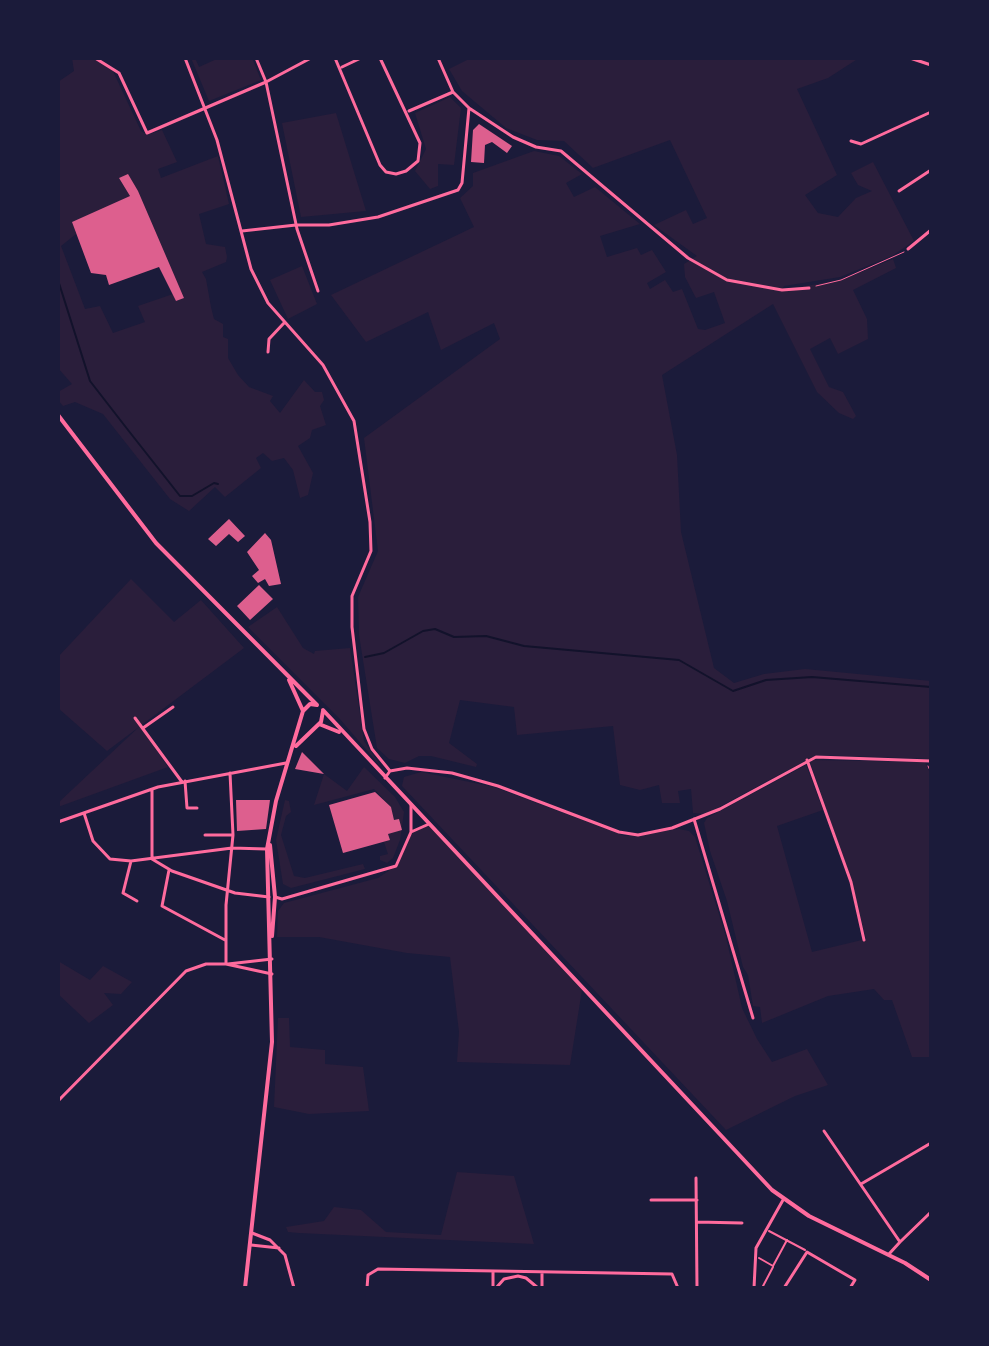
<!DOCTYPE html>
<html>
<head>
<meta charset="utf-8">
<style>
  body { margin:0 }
  #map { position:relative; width:989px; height:1346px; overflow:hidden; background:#1b1b3a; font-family:"DM Sans",sans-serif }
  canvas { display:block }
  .frame { position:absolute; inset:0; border:60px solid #1b1b3a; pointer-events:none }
</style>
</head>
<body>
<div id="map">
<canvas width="989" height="1346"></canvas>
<div class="frame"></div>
</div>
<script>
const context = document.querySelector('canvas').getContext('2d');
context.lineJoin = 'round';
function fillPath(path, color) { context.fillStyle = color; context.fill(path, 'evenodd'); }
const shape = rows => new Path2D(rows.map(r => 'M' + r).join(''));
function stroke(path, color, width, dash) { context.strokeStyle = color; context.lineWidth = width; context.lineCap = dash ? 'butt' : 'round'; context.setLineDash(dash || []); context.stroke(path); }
fillPath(shape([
  [72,58,90,58,111,67,141,131,147,135,162,130,177,162,158,169,161,178,218,156,229,204,199,214,206,244,225,247,227,257,226,262,202,272,206,279,211,307,214,319,223,324,223,337,228,339,228,358,238,375,249,387,273,396,270,401,280,413,304,380,315,392,322,392,324,400,320,406,326,425,312,430,310,438,298,446,313,473,308,495,300,498,293,470,284,458,272,461,263,453,256,458,261,468,225,497,215,487,189,511,170,499,103,414,75,402,63,406,58,400,58,392,72,384,58,368,58,82,74,71],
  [128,175,184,298,176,301,173,294,138,306,145,322,113,333,100,306,85,309,61,246,76,234,73,222,130,196,119,178],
  [191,58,195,58,199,67,219,58,252,58,261,80,209,101],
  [471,58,859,58,828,78,797,89,837,175,805,195,818,213,838,217,856,198,872,191,858,185,851,173,873,162,914,241,892,256,840,277,784,286,782,290,841,280,893,259,896,268,853,290,867,319,868,339,838,354,830,338,810,349,829,387,843,392,856,416,853,419,839,413,817,392,773,304,662,375,677,455,681,532,714,668,734,683,764,674,805,669,931,681,931,759,816,755,706,814,693,813,691,789,678,791,680,803,662,803,659,785,640,790,620,785,613,726,517,735,514,707,460,700,449,743,477,764,476,767,431,756,419,756,405,763,389,759,377,748,359,635,358,597,378,551,364,438,500,339,494,323,441,350,428,312,366,342,331,295,474,227,460,198,473,186,473,173,534,151,559,156,582,174,566,183,574,197,595,187,640,224,600,236,607,257,637,248,641,255,652,250,666,272,647,283,650,289,665,280,673,292,682,289,698,329,705,330,725,323,714,292,696,298,685,277,684,264,697,256,654,225,686,210,693,224,707,218,670,140,593,168,564,141,537,140,506,128,462,91,449,69],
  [450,97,461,108,454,165,438,164,438,186,430,189,415,171,426,149,415,113],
  [336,113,366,211,301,217,282,123],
  [302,266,317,304,288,319,270,280],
  [131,579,174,622,201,600,244,648,107,751,58,708,58,657],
  [277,607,303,648,314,654,315,651,350,648,364,741,382,768,339,718,248,627],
  [140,726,168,767,58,807,58,803],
  [813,760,925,762,931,775,931,1057,912,1057,892,1000,884,1000,874,989,828,996,762,1023,760,1007,753,1006,748,975,743,967,727,901,710,851,704,823,707,818,806,765,823,810,777,826,812,952,866,939,852,883,810,762],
  [364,767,395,797,404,812,400,840,393,858,387,863,380,860,380,856,388,854,384,842,389,840,388,834,394,820,391,807,374,789,314,805,324,774,347,791],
  [421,772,494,787,625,836,679,829,689,831,695,837,726,937,742,1008,757,1039,772,1062,807,1049,828,1085,795,1096,726,1130,402,786,404,777],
  [285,800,289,801,291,812,286,816,281,835,294,876,305,878,363,864,365,869,291,888,283,884,276,840],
  [429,825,582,990,570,1065,457,1062,459,1032,450,957,407,953,319,937,277,937,278,911,284,903,378,878,396,866,411,832],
  [58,961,90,980,103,966,132,982,121,994,104,993,113,1005,89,1023,58,994],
  [278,1018,289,1018,290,1047,325,1050,325,1064,363,1067,369,1111,309,1114,274,1107],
  [457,1172,514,1176,534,1244,299,1233,288,1232,286,1227,324,1221,334,1207,361,1210,386,1232,441,1235]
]), '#2a1e3b');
stroke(shape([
  [58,280,90,381,128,430,180,496,192,496,214,483,218,484],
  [365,657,384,653,423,631,435,629,454,637,486,636,524,646,679,660,733,691,766,680,812,677,931,687]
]), '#12122b', 2);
fillPath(shape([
  [479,124,512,146,507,153,492,142,485,145,484,163,471,162,473,130],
  [128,174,138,191,184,298,176,301,159,267,109,285,106,275,91,273,72,222,130,196,119,178],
  [229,519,245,536,238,542,229,534,216,546,208,539],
  [265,533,271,540,281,584,269,586,265,579,258,583,252,576,259,570,247,552],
  [259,585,273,599,250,620,237,606],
  [302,752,324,774,295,769],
  [375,792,391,807,394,820,399,819,402,830,388,834,390,840,343,853,329,805],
  [236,800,270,800,266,829,237,831]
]), '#dd5f8e');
stroke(shape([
  [816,286,841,280,904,252],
  [928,766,931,773]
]), '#ff6b9d', 1);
stroke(shape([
  [769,1231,805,1250],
  [759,1258,773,1266,787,1240],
  [762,1288,773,1267]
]), '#ff6b9d', 2);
stroke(shape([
  [95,58,119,73,147,133,266,82,311,58],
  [185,58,217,140,251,269,268,303,323,365,354,421,370,522,371,551,352,596,352,627,364,729,372,749,390,771,385,778],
  [256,58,266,82,297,229,318,291],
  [335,58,380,165,386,172,396,174,406,171,418,161,420,143,380,58],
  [438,58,453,92,469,108,513,137,536,147,561,151,688,258,727,280,782,290,809,288],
  [342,67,361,58],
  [409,111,453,92],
  [851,141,861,144,931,112],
  [899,191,931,170],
  [242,231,296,225,329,225,378,217,458,190,462,183,469,108],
  [908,249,931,230],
  [268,352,269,339,284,323],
  [135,718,182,782],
  [143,728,173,707],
  [807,760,851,882,864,940],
  [390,771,407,768,452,773,498,786,619,832,638,835,672,828,720,809,816,757,931,761],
  [185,781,187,808,197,808],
  [152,789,152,857],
  [84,813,93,841,110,859,131,861,232,848,266,849],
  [694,819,753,1018],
  [58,822,158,787,286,763],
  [411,832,429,824],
  [205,835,233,835],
  [152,859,172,871,235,893,269,897],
  [131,861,123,893,137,901],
  [169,870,162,906,225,940],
  [275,897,282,899,396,866,411,832,411,804],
  [226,964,226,905,233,835,230,773],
  [228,964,272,959],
  [58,1101,186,971,206,964,226,964,272,974],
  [824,1131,900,1242,889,1254],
  [696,1178,697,1288],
  [861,1184,931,1143],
  [651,1200,697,1200],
  [697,1222,742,1223],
  [900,1242,931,1212],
  [367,1288,368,1275,378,1269,672,1274,678,1288],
  [493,1288,493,1271],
  [496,1288,504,1279,518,1276,526,1278,538,1288],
  [542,1288,542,1272],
  [754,1288,756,1248,783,1200],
  [784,1288,807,1252,855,1280,850,1288]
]), '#ff6b9d', 3);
stroke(shape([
  [910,58,931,65],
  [252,1233,270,1240,285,1255,294,1288],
  [251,1245,279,1248]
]), '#ff6b9d', 3);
stroke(shape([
  [58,415,156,543,317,705],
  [289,680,303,711],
  [323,710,772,1190,809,1216,905,1263,931,1280],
  [319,724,339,732],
  [296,746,321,722,323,711],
  [270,845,275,897,272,936],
  [245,1288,272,1042,267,849,276,801,303,711,310,704,317,705]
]), '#ff6b9d', 4);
</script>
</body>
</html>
